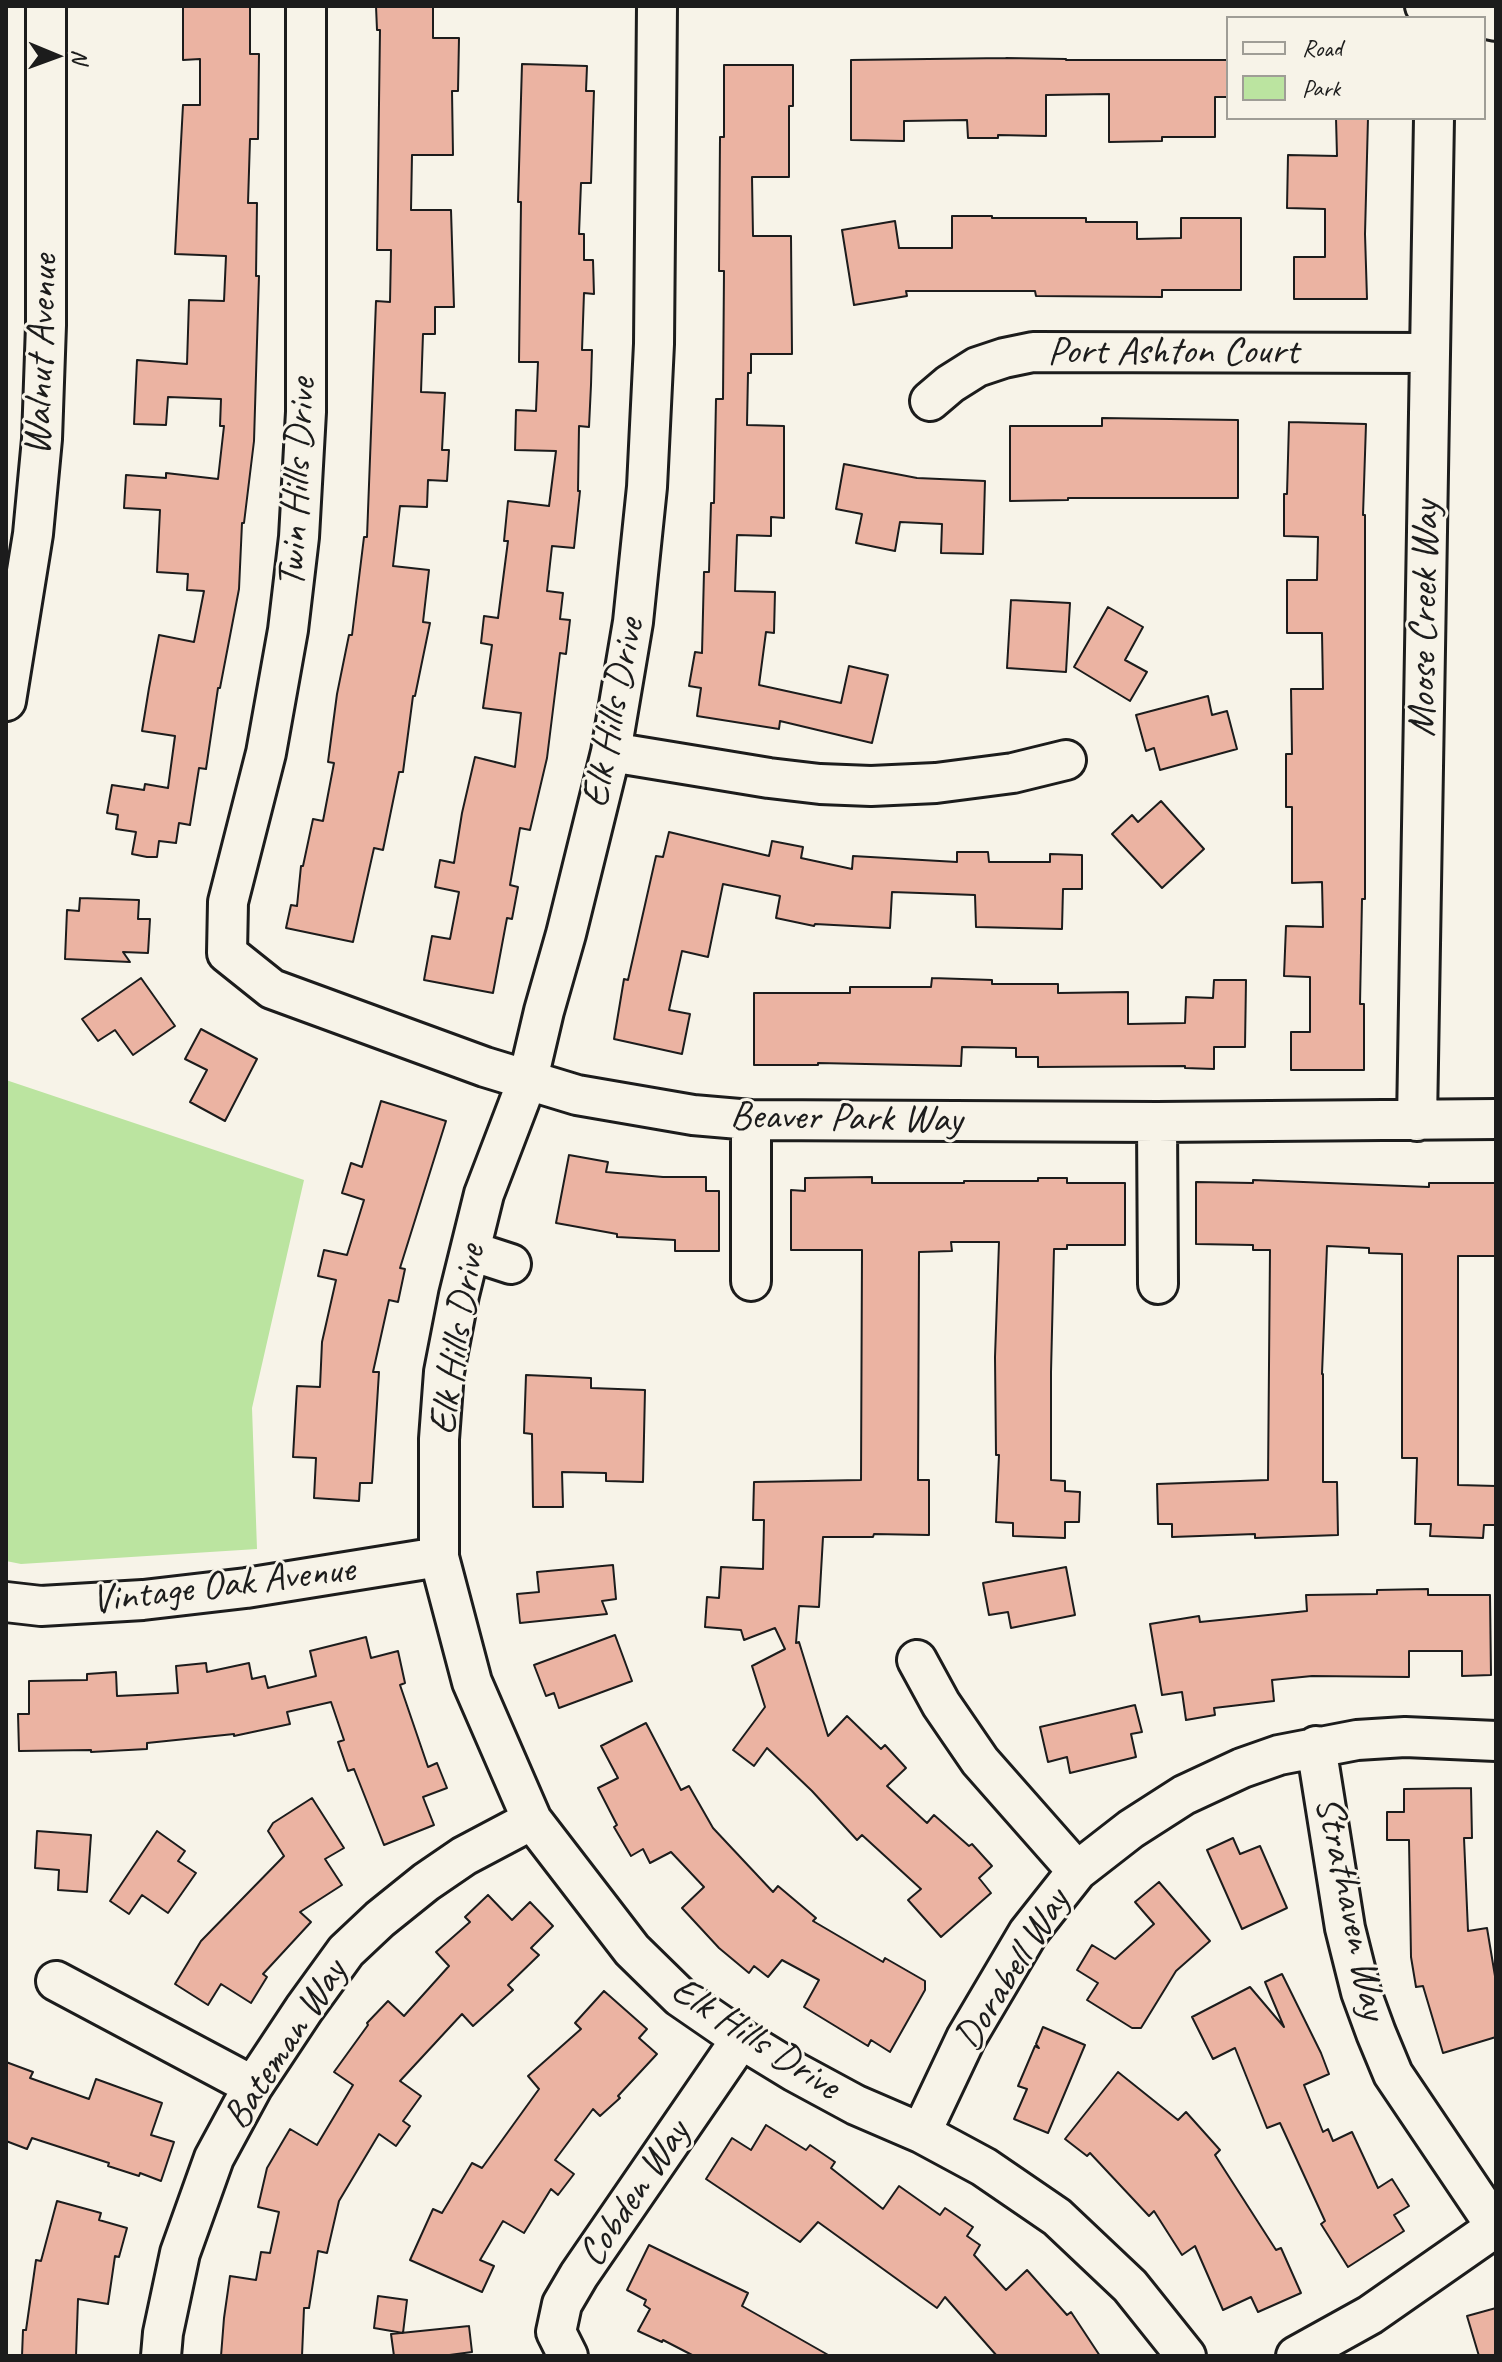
<!DOCTYPE html>
<html>
<head>
<meta charset="utf-8">
<style>
  body { margin:0 }
  #map { position:relative; width:1502px; height:2362px; overflow:hidden; background:#f7f3e8; font-family:Caveat,sans-serif }
  canvas { display:block }
  .frame { position:absolute; inset:0; border:8px solid #1c1c1c; pointer-events:none }
  .legend { position:absolute; left:1226px; top:16px; width:260px; height:104px; box-sizing:border-box; background:#f7f3e8; border:2px solid #9f9d96; margin:0; padding:10px 14px; list-style:none; font-size:24px; color:#1c1c1c }
  .legend li { display:flex; align-items:center; gap:16px; height:40px }
  .legend b { width:40px; border:2px solid #9f9d96 }
  .north { position:absolute; left:16px; top:16px; width:80px; height:80px; -webkit-text-stroke:6px #f7f3e8; paint-order:stroke; rotate:91deg; font-size:22px; font-weight:700; line-height:32px; text-align:center; color:#1c1c1c }
  .north::after { content:''; display:block; margin:auto; width:28px; height:36px; background:#1c1c1c; clip-path:polygon(50% 0,100% 100%,50% 72%,0 100%) }
</style>
</head>
<body>
<div id="map">
<canvas width="1502" height="2362"></canvas>
<div class="frame"></div>
<ul class="legend">
<li><b style="height:10px;background:#f7f3e8"></b>Road</li>
<li><b style="height:22px;background:#bbe4a0"></b>Park</li>
</ul>
<div class="north">N</div>
</div>
<script>
const context = document.querySelector('canvas').getContext('2d');
context.lineJoin = 'round';
function fillPath(path, color) { context.fillStyle = color; context.fill(path, 'evenodd'); }
const shape = rows => new Path2D(rows.map(r => 'M' + r).join(''));
function stroke(path, color, width, dash) { context.strokeStyle = color; context.lineWidth = width; context.lineCap = dash ? 'butt' : 'round'; context.setLineDash(dash || []); context.stroke(path); }
function drawText(font, color, halo, rows, align = 'center') {
  context.font = font + ' Caveat,sans-serif'; context.lineWidth = 6; context.setLineDash([]); context.textBaseline = 'middle'; context.strokeStyle = halo; context.fillStyle = color; for (const [text, x, y, turn = 0] of rows) {
    context.save(); context.translate(x, y); context.rotate((+turn || 0) * Math.PI / 180); context.textAlign = isNaN(turn) ? turn : align; if (halo) context.strokeText(text, 0, 0); context.fillText(text, 0, 0); context.restore();
  }
}
fillPath(shape([
  [6,1080,304,1180,252,1408,257,1549,21,1564,6,1561]
]), '#bbe4a0');
const building = shape([
  [183,6,250,6,250,54,259,54,258,139,250,139,248,203,257,203,256,276,259,276,254,441,244,523,242,523,239,589,220,688,218,688,206,769,199,768,190,825,179,823,176,843,159,841,157,857,147,857,132,854,136,832,116,829,118,815,107,813,112,785,144,790,145,784,168,788,175,736,142,731,149,688,159,635,194,642,204,591,187,590,188,574,157,572,160,510,124,508,126,475,166,478,166,473,218,479,224,426,220,426,221,399,168,397,166,425,134,424,137,360,187,364,189,300,224,301,226,256,175,254,183,105,200,105,200,59,183,60,183,6],
  [376,6,433,6,433,38,459,38,458,91,452,91,453,155,412,155,411,210,451,210,454,307,435,307,435,334,423,334,421,392,445,393,442,450,449,450,447,481,428,480,427,507,400,506,393,566,429,570,423,622,430,623,415,696,413,696,403,772,399,772,383,850,374,848,353,942,286,928,291,905,297,906,301,866,303,866,313,819,323,821,334,763,328,762,337,694,349,635,352,635,364,537,367,537,376,301,390,302,391,250,377,250,380,30,377,30,376,6],
  [1006,58,1066,59,1066,60,1228,60,1228,97,1215,97,1215,137,1162,137,1162,141,1109,142,1109,94,1046,95,1046,136,998,135,998,138,968,138,967,120,904,121,904,141,851,140,851,60,1006,58],
  [522,64,587,66,586,91,594,91,591,183,581,183,579,234,584,234,584,260,593,260,594,294,584,293,582,350,592,350,591,385,589,427,579,426,578,491,580,491,574,548,552,546,547,591,563,593,560,619,570,620,566,654,560,653,547,758,530,830,520,828,510,885,518,887,512,919,507,918,493,993,424,980,432,936,450,939,459,892,435,887,440,860,454,863,462,813,475,757,515,767,521,713,483,708,492,645,481,643,484,616,498,618,508,541,504,541,508,501,549,506,556,451,515,450,516,410,536,411,538,362,519,362,521,202,518,202,522,64],
  [724,65,793,65,793,106,789,106,789,177,752,177,753,236,791,236,792,354,751,354,751,373,748,373,747,425,784,426,784,518,771,517,771,536,737,535,735,591,775,592,774,633,766,632,759,685,841,703,849,666,888,675,872,743,780,721,779,729,697,716,701,688,689,686,695,652,702,653,704,572,709,572,711,503,714,503,716,399,723,399,724,271,719,271,720,137,724,137,724,65],
  [1336,118,1368,118,1365,234,1367,299,1294,299,1294,257,1325,257,1325,209,1287,208,1288,155,1337,156,1336,118],
  [952,216,992,216,992,218,1086,218,1086,222,1137,222,1137,239,1181,238,1181,218,1241,218,1241,290,1162,290,1162,297,1036,296,1035,291,906,291,907,296,854,305,842,230,895,221,899,248,952,248,952,216],
  [1102,418,1238,420,1238,498,1068,498,1068,500,1010,501,1010,426,1102,426,1102,418],
  [1289,422,1366,424,1363,515,1365,515,1365,899,1362,899,1360,1004,1364,1004,1364,1070,1291,1070,1291,1032,1310,1032,1310,977,1284,976,1286,926,1323,927,1322,882,1292,883,1292,807,1286,807,1286,754,1292,754,1291,689,1323,689,1322,633,1287,633,1287,580,1317,580,1318,537,1284,536,1284,494,1287,494,1289,422],
  [844,464,917,478,985,481,983,554,941,553,942,524,900,522,895,551,856,543,862,514,836,509,844,464],
  [1011,600,1070,603,1066,672,1007,668,1011,600],
  [1108,607,1143,627,1125,660,1147,672,1130,701,1074,667,1108,607],
  [1208,696,1212,715,1227,711,1237,749,1160,770,1154,748,1146,751,1136,715,1208,696],
  [1161,801,1204,849,1162,888,1112,834,1132,815,1138,822,1161,801],
  [669,832,769,856,772,841,803,847,801,858,852,869,853,856,957,862,957,852,988,852,989,862,1050,862,1050,854,1082,855,1082,889,1063,889,1062,929,976,927,975,895,892,892,890,928,815,924,814,926,776,918,780,896,723,884,708,957,682,951,669,1010,690,1014,682,1054,614,1039,624,979,628,980,656,856,663,857,669,832],
  [80,898,139,900,138,919,150,919,148,953,123,952,130,962,65,959,67,910,79,911,80,898],
  [141,978,175,1026,133,1055,115,1030,98,1041,82,1019,141,978],
  [932,978,992,980,992,984,1058,984,1058,993,1128,992,1128,1024,1185,1023,1186,997,1213,998,1214,980,1246,980,1245,1047,1214,1047,1214,1069,1185,1068,1185,1066,1038,1067,1038,1057,1016,1057,1016,1048,962,1047,961,1066,818,1063,818,1065,754,1065,754,993,850,993,850,987,931,987,932,978],
  [201,1029,257,1059,225,1121,190,1102,207,1070,185,1059,201,1029],
  [381,1101,446,1121,400,1268,405,1269,398,1302,389,1300,373,1372,379,1372,372,1483,360,1483,359,1501,314,1498,316,1458,293,1457,297,1386,320,1387,322,1342,336,1280,318,1276,324,1250,347,1255,364,1200,342,1193,351,1163,362,1167,381,1101],
  [569,1155,608,1162,606,1172,663,1177,706,1177,706,1191,719,1191,719,1251,675,1251,675,1240,617,1237,617,1234,556,1223,569,1155],
  [872,1177,872,1183,964,1183,964,1181,1038,1181,1038,1178,1067,1178,1067,1183,1125,1183,1125,1245,1067,1245,1067,1249,1054,1249,1051,1372,1051,1480,1065,1481,1065,1491,1080,1492,1079,1522,1065,1522,1065,1538,1013,1536,1013,1523,996,1522,999,1455,996,1455,995,1357,999,1242,951,1242,952,1251,919,1252,918,1480,929,1480,929,1535,874,1534,873,1537,823,1537,819,1607,799,1606,796,1643,799,1642,828,1736,847,1716,881,1749,885,1745,906,1768,887,1786,927,1823,934,1815,969,1846,972,1844,992,1866,979,1878,991,1893,941,1937,908,1900,921,1889,862,1835,857,1840,812,1791,767,1748,754,1766,733,1750,765,1707,752,1666,785,1649,775,1628,744,1640,741,1630,705,1627,707,1597,719,1598,721,1567,763,1569,764,1520,753,1520,754,1482,861,1480,862,1250,791,1250,791,1190,805,1191,805,1178,872,1177],
  [1253,1180,1429,1187,1429,1183,1496,1183,1496,1256,1458,1256,1458,1485,1496,1486,1496,1525,1484,1525,1483,1538,1430,1536,1431,1524,1415,1524,1417,1458,1402,1458,1402,1254,1369,1253,1369,1248,1327,1246,1322,1374,1323,1374,1323,1482,1337,1482,1338,1535,1255,1538,1255,1534,1172,1537,1172,1524,1158,1524,1157,1484,1268,1480,1270,1250,1253,1250,1253,1245,1196,1244,1196,1182,1253,1183,1253,1180],
  [526,1375,591,1378,591,1388,645,1390,643,1482,606,1481,606,1473,562,1472,563,1507,533,1507,532,1434,524,1433,526,1375],
  [613,1565,616,1599,602,1601,607,1614,520,1623,517,1594,539,1592,537,1572,613,1565],
  [1066,1567,1075,1615,1011,1628,1008,1612,989,1615,983,1583,1066,1567],
  [1428,1589,1428,1595,1490,1595,1491,1675,1462,1676,1462,1651,1409,1651,1409,1677,1312,1676,1272,1680,1274,1701,1214,1708,1215,1715,1186,1720,1182,1692,1162,1695,1150,1624,1199,1616,1200,1622,1307,1611,1306,1595,1377,1594,1377,1590,1428,1589],
  [615,1635,632,1681,559,1708,554,1693,546,1696,534,1665,615,1635],
  [366,1637,371,1658,398,1651,405,1683,400,1685,428,1767,437,1763,447,1788,423,1797,434,1825,384,1845,354,1769,348,1771,338,1742,344,1740,331,1702,287,1712,290,1724,234,1736,234,1734,147,1743,147,1749,91,1752,91,1750,19,1751,18,1714,29,1714,29,1681,87,1680,87,1674,116,1672,117,1696,178,1693,176,1666,206,1663,207,1672,249,1663,252,1679,265,1676,268,1688,316,1676,310,1651,366,1637],
  [1135,1705,1142,1732,1131,1734,1136,1757,1070,1773,1067,1757,1048,1762,1040,1727,1135,1705],
  [646,1723,681,1790,689,1786,713,1828,773,1892,778,1886,816,1918,813,1921,883,1962,885,1958,925,1981,925,1990,890,2052,871,2040,868,2046,804,2007,819,1980,782,1960,768,1977,754,1966,749,1973,719,1948,682,1908,704,1887,671,1852,650,1863,643,1849,631,1856,614,1827,617,1825,598,1788,618,1778,601,1746,646,1723],
  [1471,1788,1472,1838,1464,1838,1468,1931,1487,1928,1496,1982,1496,2037,1443,2053,1423,1986,1416,1987,1411,1957,1409,1840,1387,1840,1387,1812,1404,1812,1404,1789,1471,1788],
  [312,1798,344,1848,325,1859,342,1885,300,1912,311,1922,263,1974,267,1977,251,2003,221,1984,208,2005,175,1984,201,1941,284,1856,268,1831,273,1823,312,1798],
  [37,1831,91,1835,87,1892,58,1890,59,1870,35,1868,37,1831],
  [157,1831,185,1851,178,1861,196,1873,168,1913,142,1895,129,1914,110,1901,157,1831],
  [1233,1838,1240,1854,1260,1846,1287,1908,1242,1929,1207,1850,1233,1838],
  [1159,1882,1210,1941,1176,1971,1141,2028,1132,2028,1087,2000,1098,1983,1077,1970,1092,1945,1115,1959,1154,1924,1135,1902,1159,1882],
  [488,1895,512,1920,530,1902,553,1926,531,1948,539,1955,508,1985,513,1990,473,2026,462,2014,400,2081,421,2096,403,2121,410,2126,396,2146,379,2134,339,2201,327,2253,318,2251,309,2308,304,2308,302,2356,221,2356,224,2318,230,2276,256,2280,261,2252,270,2253,279,2212,258,2207,267,2168,290,2129,317,2145,353,2085,334,2072,368,2025,367,2023,388,2001,404,2016,449,1966,436,1952,470,1922,465,1917,488,1895],
  [1282,1974,1321,2053,1329,2074,1304,2085,1323,2132,1328,2129,1333,2141,1352,2132,1378,2188,1392,2179,1409,2206,1394,2215,1404,2231,1348,2267,1321,2224,1325,2221,1280,2123,1267,2128,1235,2048,1213,2059,1192,2017,1250,1987,1284,2027,1265,1982,1282,1974],
  [604,1991,647,2029,639,2038,657,2054,618,2096,620,2098,600,2116,593,2109,555,2160,574,2174,558,2195,551,2189,524,2233,503,2221,480,2260,494,2266,482,2292,410,2260,433,2209,442,2213,472,2163,482,2168,539,2089,528,2076,581,2029,575,2023,604,1991],
  [1043,2027,1085,2045,1048,2133,1014,2119,1027,2089,1018,2086,1035,2046,1039,2048,1036,2044,1043,2027],
  [6,2062,33,2072,30,2078,89,2099,96,2079,162,2103,151,2135,174,2142,161,2181,140,2173,139,2176,108,2166,109,2163,32,2138,27,2149,6,2141,6,2062],
  [1118,2072,1178,2120,1186,2112,1220,2150,1215,2155,1276,2250,1281,2248,1301,2293,1258,2312,1251,2297,1223,2310,1195,2246,1182,2255,1154,2211,1149,2216,1090,2153,1087,2156,1065,2139,1118,2072],
  [766,2125,806,2150,810,2145,835,2162,831,2168,883,2209,899,2186,940,2215,945,2208,973,2227,967,2236,980,2245,974,2255,1006,2290,1027,2270,1067,2315,1071,2312,1100,2356,997,2356,945,2297,937,2308,818,2222,800,2242,706,2179,732,2138,751,2150,766,2125],
  [57,2201,101,2213,99,2220,127,2228,119,2257,115,2256,108,2304,78,2299,76,2356,22,2356,23,2330,26,2330,36,2260,41,2261,57,2201],
  [649,2245,748,2293,742,2306,830,2356,694,2356,663,2340,662,2342,638,2331,650,2309,644,2305,646,2300,627,2290,649,2245],
  [378,2296,407,2300,403,2333,374,2328,378,2296],
  [1496,2308,1496,2356,1479,2356,1467,2316,1496,2308],
  [469,2326,472,2352,442,2356,394,2356,391,2334,469,2326]
]);
fillPath(building, '#ebb3a2');
stroke(building, '#1c1c1c', 2);
const minor = shape([
  [306,6,306,412,299,537,288,630,266,753,228,902,227,953,272,989,485,1067,577,1095,693,1115,751,1120,1157,1122,1496,1119],
  [657,6,654,344,647,487,633,622,611,752,566,934,544,1011,528,1079,484,1194,459,1295,444,1372,439,1439,439,1557,472,1682,532,1820,632,1950,680,1997,741,2039,795,2072,856,2105,921,2133,984,2167,1057,2217,1130,2286,1186,2356],
  [1425,6,1496,21],
  [930,401,950,384,977,367,1004,358,1033,352,1430,353],
  [6,701,33,534,42,439,46,325,46,6],
  [611,752,769,778,820,784,871,786,936,783,1013,773,1066,760],
  [751,1120,751,1281],
  [1417,1121,1434,118],
  [1157,1122,1158,1284],
  [471,1251,511,1264],
  [6,1602,41,1606,143,1600,246,1588,439,1557],
  [917,1660,941,1704,980,1761,1077,1871],
  [1316,1746,1345,1928,1361,1992,1376,2033,1393,2074,1496,2227],
  [56,1981,253,2086],
  [921,2133,966,2038,1028,1933,1077,1871,1131,1829,1184,1795,1242,1768,1279,1755,1357,1740,1405,1737,1496,1741],
  [161,2356,163,2333,180,2253,214,2158,253,2086,304,2009,346,1951,380,1919,426,1882,464,1856,532,1820],
  [568,2356,556,2332,562,2304,579,2275,741,2039],
  [1296,2356,1370,2315,1496,2227]
]);
stroke(minor, '#1c1c1c', 44);
stroke(minor, '#f7f3e8', 38);
drawText('40px', '#1c1c1c', '#f7f3e8', [
  ["Port Ashton Court",1173,353],
  ["Walnut Avenue",42,355,-88],
  ["Twin Hills Drive",298,483,-87],
  ["Moose Creek Way",1425,619,-89],
  ["Elk Hills Drive",614,713,-79],
  ["Beaver Park Way",846,1119,1],
  ["Elk Hills Drive",458,1340,-81],
  ["Vintage Oak Avenue",223,1586,-7],
  ["Strathaven Way",1350,1908,78],
  ["Dorabell Way",1013,1970,-58],
  ["Elk Hills Drive",755,2039,33],
  ["Bateman Way",286,2045,-57],
  ["Cobden Way",635,2194,-56]
]);
</script>
</body>
</html>
